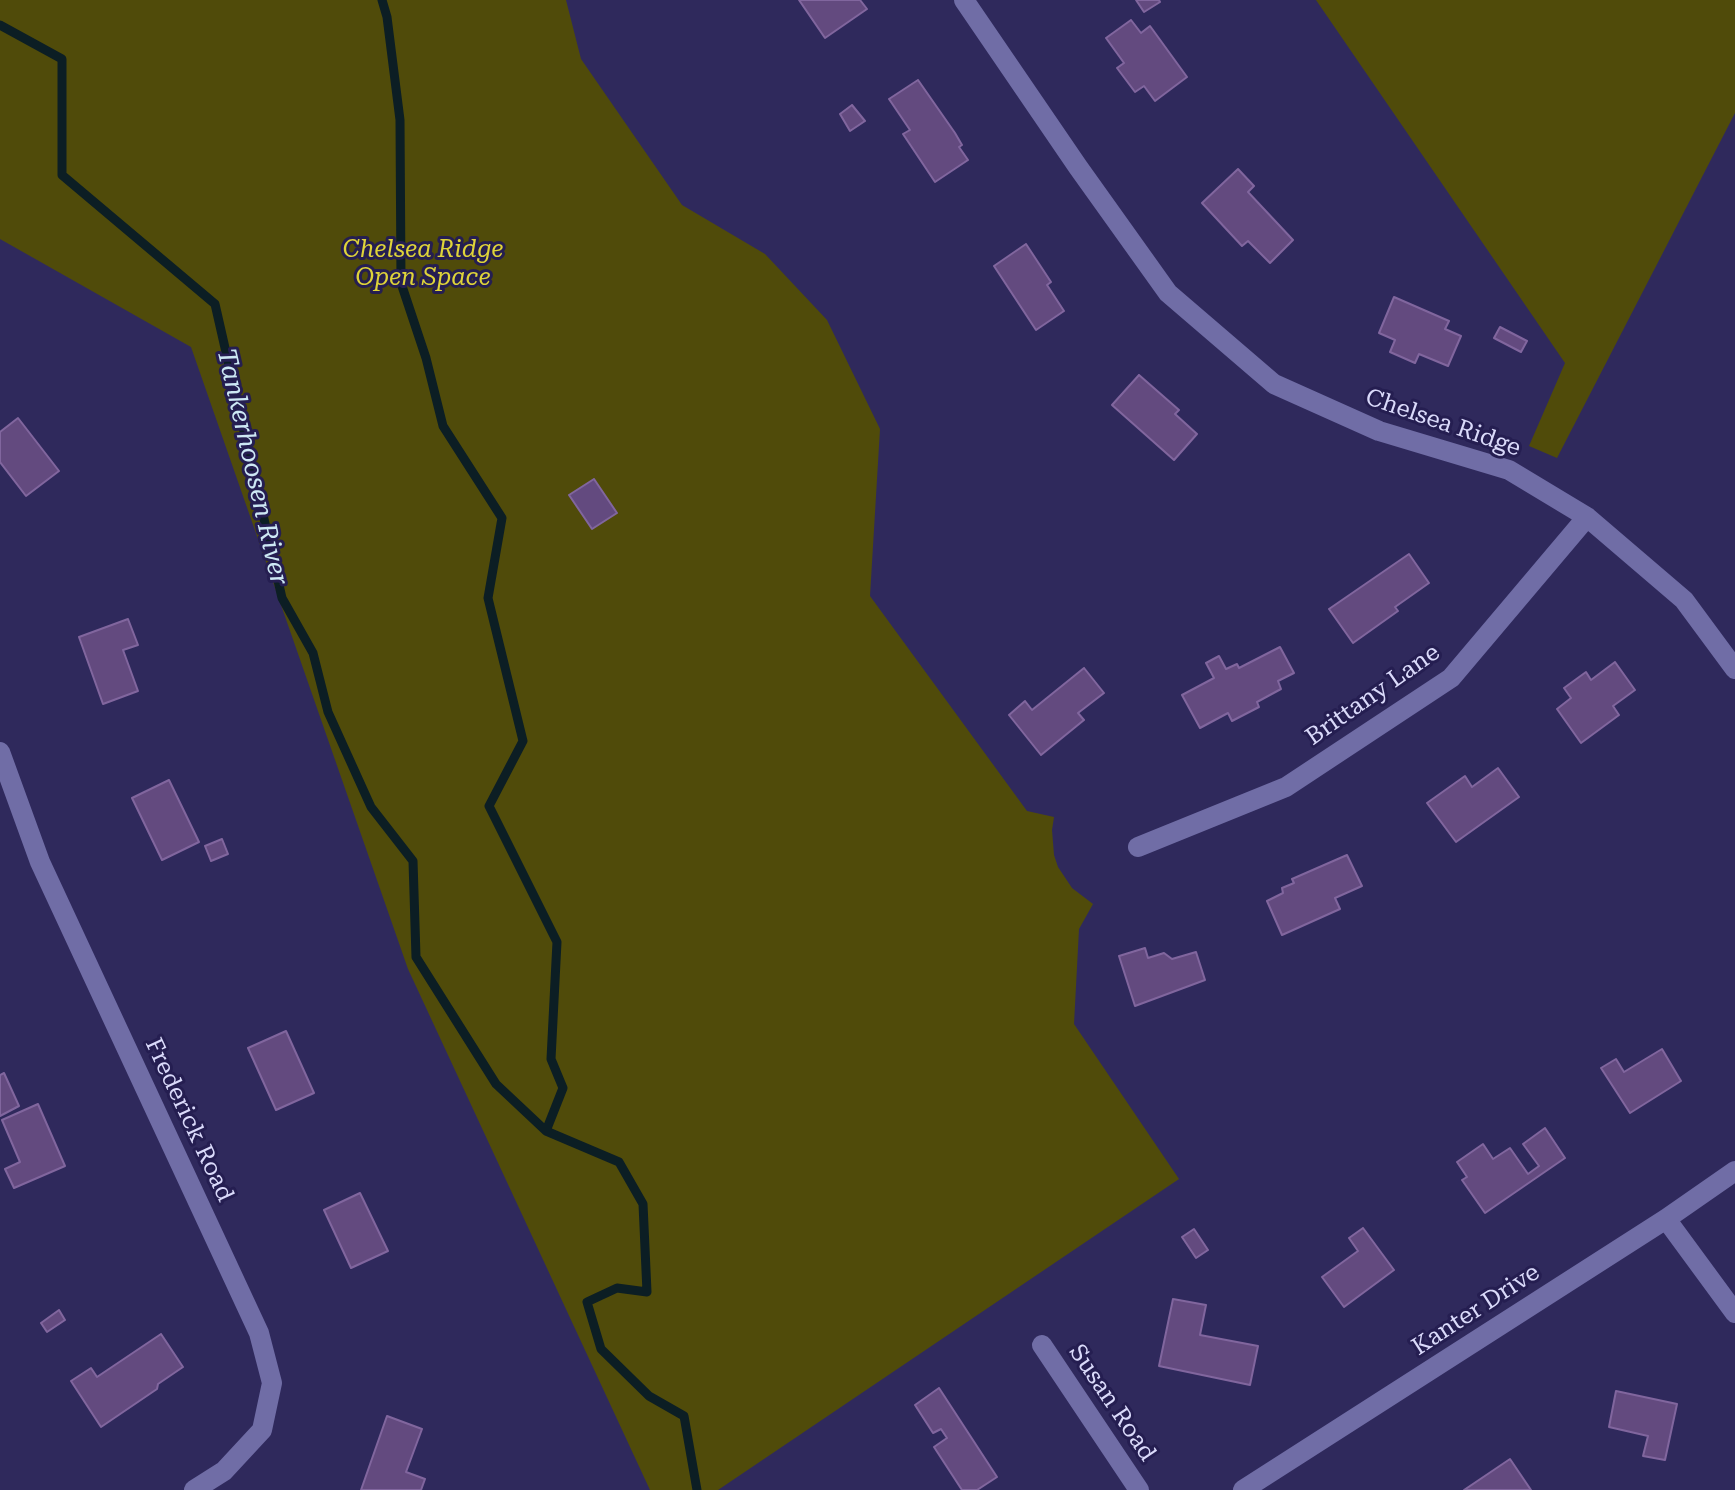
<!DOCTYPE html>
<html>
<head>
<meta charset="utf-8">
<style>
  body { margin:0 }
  canvas { display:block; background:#2f295c }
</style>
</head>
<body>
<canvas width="1735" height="1490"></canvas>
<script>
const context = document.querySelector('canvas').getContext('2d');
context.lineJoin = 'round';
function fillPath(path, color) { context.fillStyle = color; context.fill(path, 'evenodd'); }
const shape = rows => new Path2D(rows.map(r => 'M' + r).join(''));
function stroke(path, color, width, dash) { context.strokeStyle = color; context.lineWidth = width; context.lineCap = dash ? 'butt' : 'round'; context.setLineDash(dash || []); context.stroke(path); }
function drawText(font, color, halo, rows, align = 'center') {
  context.font = font + ' "Roboto Serif",serif'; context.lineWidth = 6; context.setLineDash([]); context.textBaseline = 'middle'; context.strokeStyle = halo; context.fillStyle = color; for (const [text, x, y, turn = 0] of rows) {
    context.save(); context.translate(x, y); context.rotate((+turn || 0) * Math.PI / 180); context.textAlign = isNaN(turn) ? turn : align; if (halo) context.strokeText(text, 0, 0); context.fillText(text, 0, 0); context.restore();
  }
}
fillPath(shape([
  [0,0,566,0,581,59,682,205,765,254,827,320,880,429,870,596,1027,811,1054,817,1052,830,1054,855,1058,867,1072,888,1093,904,1079,929,1074,1024,1179,1179,718,1490,650,1490,408,969,191,347,0,239],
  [1316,0,1735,0,1735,113,1557,458,1529,446,1565,363]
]), '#504b0a');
stroke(shape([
  [382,0,387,17,400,120,401,283,426,358,443,426,502,518,488,598,523,741,489,806,557,942,551,1059,563,1088,546,1131],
  [0,25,62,59,62,175,215,304,282,598,313,653,328,712,371,807,413,861,416,957,496,1084,546,1131,619,1162,643,1204,647,1292,617,1288,587,1302,601,1349,649,1396,684,1416,697,1490]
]), '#0c1e24', 9);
const building = shape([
  [799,0,860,0,867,9,825,38,799,0],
  [1136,0,1159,0,1160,2,1144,12,1136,0],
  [1131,20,1141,33,1150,26,1187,77,1155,101,1144,86,1135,92,1117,68,1124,63,1106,38,1131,20],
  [918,80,955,133,962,145,959,147,968,160,935,182,903,134,910,130,889,99,918,80],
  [852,105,865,121,850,131,840,114,852,105],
  [1238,169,1254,186,1248,192,1293,240,1270,263,1248,241,1242,246,1202,203,1238,169],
  [1026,244,1051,282,1047,285,1064,311,1036,330,994,266,1026,244],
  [1394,297,1449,321,1445,329,1461,336,1448,366,1419,354,1415,363,1390,352,1395,340,1379,333,1394,297],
  [1500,327,1527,341,1521,352,1494,338,1500,327],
  [1139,375,1179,410,1175,414,1197,434,1174,460,1112,405,1139,375],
  [18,418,59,471,26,496,0,462,0,432,18,418],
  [594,479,617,513,592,529,569,495,594,479],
  [1409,554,1429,583,1395,607,1398,611,1353,643,1329,609,1409,554],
  [128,619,138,645,123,650,138,691,103,704,79,637,128,619],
  [1280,647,1294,673,1278,681,1281,689,1257,702,1259,707,1232,721,1228,713,1200,728,1182,695,1214,678,1206,663,1219,656,1226,669,1237,664,1239,668,1280,647],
  [1615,662,1635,690,1613,706,1619,715,1581,743,1557,709,1571,698,1564,688,1586,672,1591,680,1615,662],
  [1084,668,1104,693,1078,713,1084,720,1041,755,1009,715,1025,701,1032,710,1084,668],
  [1498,768,1519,797,1456,842,1427,803,1465,776,1472,787,1498,768],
  [169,780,199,842,162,860,132,798,169,780],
  [222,839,228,854,211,861,205,846,222,839],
  [1347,855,1362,886,1335,898,1340,909,1282,935,1267,901,1283,893,1282,888,1294,883,1292,879,1347,855],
  [1145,948,1148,958,1164,953,1172,959,1196,952,1205,980,1135,1006,1119,956,1145,948],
  [286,1031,314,1093,276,1110,248,1048,286,1031],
  [1662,1049,1681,1081,1630,1113,1601,1068,1616,1059,1624,1072,1662,1049],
  [4,1073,19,1106,0,1116,0,1075,4,1073],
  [38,1104,65,1166,14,1188,5,1169,20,1162,2,1120,38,1104],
  [1545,1128,1565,1158,1485,1213,1462,1180,1467,1177,1457,1162,1483,1144,1493,1159,1510,1148,1528,1174,1539,1166,1523,1144,1545,1128],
  [360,1193,388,1251,351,1268,324,1210,360,1193],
  [1363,1228,1394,1270,1344,1307,1322,1277,1358,1251,1349,1238,1363,1228],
  [1194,1229,1208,1250,1196,1258,1182,1237,1194,1229],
  [1173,1299,1206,1305,1200,1335,1258,1346,1250,1385,1159,1366,1173,1299],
  [59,1310,65,1320,47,1332,41,1323,59,1310],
  [161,1334,183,1367,158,1384,157,1389,101,1427,71,1381,91,1368,97,1377,161,1334],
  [939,1388,997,1477,977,1490,962,1490,934,1447,947,1438,941,1429,933,1433,915,1405,939,1388],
  [1616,1391,1677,1404,1665,1460,1643,1456,1648,1436,1609,1427,1616,1391],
  [387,1416,422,1429,406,1472,425,1479,421,1490,361,1490,387,1416],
  [1510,1459,1531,1490,1464,1490,1510,1459]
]);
fillPath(building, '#634a7f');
stroke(building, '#81669e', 2);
stroke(shape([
  [964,0,1078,167,1168,293,1274,384,1379,431,1509,470,1587,517,1684,600,1735,669],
  [0,752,40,862,259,1333,272,1383,262,1430,224,1471,194,1490],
  [1138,847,1286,787,1451,678,1587,517],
  [1666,1219,1735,1313],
  [1042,1345,1139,1490],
  [1243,1490,1666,1219,1735,1171]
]), '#706da6', 20);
drawText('italic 24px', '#dfd439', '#251e51', [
  ["Chelsea Ridge",423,250],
  ["Open Space",423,278]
]);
drawText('24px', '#dadafa', '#251e51', [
  ["Chelsea Ridge",1443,423,19],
  ["Brittany Lane",1373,695,-35],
  ["Frederick Road",189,1120,65],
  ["Kanter Drive",1476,1310,-33],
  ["Susan Road",1112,1403,56]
]);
drawText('italic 26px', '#cde8f4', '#251e51', [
  ["Tankerhoosen River",252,467,77]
]);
</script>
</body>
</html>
